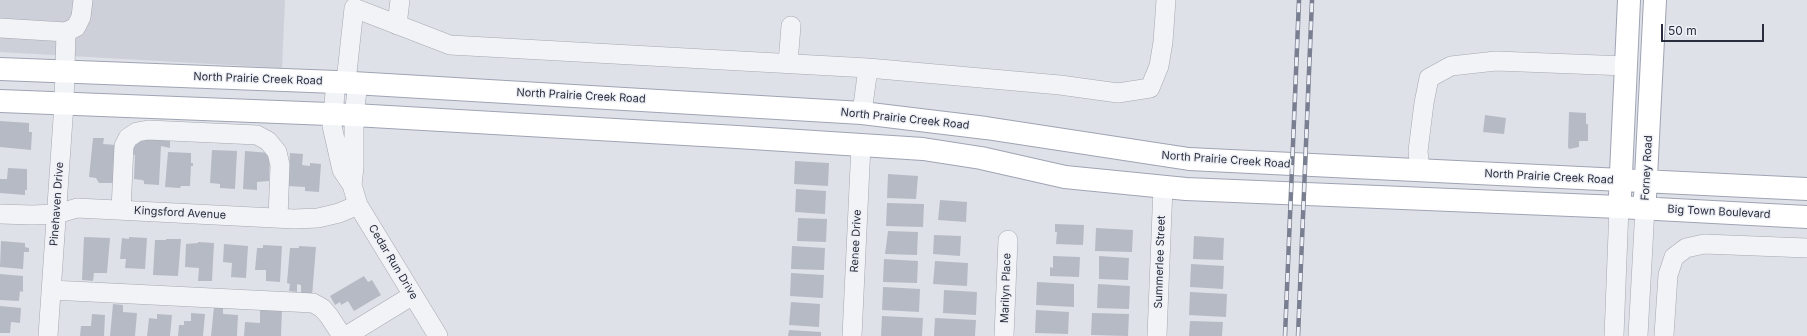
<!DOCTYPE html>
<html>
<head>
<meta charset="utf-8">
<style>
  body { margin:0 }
  #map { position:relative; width:1807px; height:336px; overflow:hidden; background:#dfe1e8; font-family:Inter,sans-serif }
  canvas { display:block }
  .scale { position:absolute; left:1661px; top:24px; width:103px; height:18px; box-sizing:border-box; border:2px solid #292e3e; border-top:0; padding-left:5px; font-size:12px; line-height:14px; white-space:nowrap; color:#292e3e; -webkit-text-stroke:3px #eef0f5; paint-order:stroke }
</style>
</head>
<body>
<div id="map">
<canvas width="1807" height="336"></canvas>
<div class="scale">50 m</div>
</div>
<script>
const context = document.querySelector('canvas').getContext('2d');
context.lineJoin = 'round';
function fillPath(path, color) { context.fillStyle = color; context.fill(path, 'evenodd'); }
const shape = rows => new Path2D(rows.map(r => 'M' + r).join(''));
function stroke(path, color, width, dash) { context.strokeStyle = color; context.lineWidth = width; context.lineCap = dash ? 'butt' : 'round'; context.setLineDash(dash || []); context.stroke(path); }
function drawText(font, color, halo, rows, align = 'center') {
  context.font = font + ' Inter,sans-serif'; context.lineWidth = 3; context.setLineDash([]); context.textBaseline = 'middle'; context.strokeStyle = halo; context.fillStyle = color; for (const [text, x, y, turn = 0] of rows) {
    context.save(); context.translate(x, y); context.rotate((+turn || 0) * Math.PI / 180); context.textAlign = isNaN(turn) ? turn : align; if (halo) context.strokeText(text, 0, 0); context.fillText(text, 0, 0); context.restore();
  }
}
fillPath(shape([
  [0,0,285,0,282,68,0,52]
]), '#cdd0d9');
fillPath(shape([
  [1569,112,1586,113,1586,124,1588,124,1588,141,1579,141,1579,147,1569,149,1568,147],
  [1485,115,1506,118,1504,134,1483,132],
  [0,121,29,123,29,132,32,132,31,150,0,147],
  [93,138,104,138,103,144,116,145,114,183,99,183,96,178,89,177],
  [136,139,170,140,170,148,161,146,159,185,144,184,144,181,142,180,134,179,135,155,130,154,131,145,135,146],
  [212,150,237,151,235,189,220,188,220,184,210,183],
  [245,151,270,153,269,181,257,182,257,190,243,189],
  [168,152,191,153,191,163,193,163,193,166,191,166,190,186,181,186,180,188,165,187],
  [290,153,303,154,302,165,310,166,310,163,321,164,319,192,305,191,305,187,288,186],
  [795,161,829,163,828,186,794,184],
  [8,168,27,169,27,190,25,190,25,195,0,193,0,179,7,179],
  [888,174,918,176,916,199,887,198],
  [796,189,826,191,825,214,795,212],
  [940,200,967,202,966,222,938,220],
  [887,203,924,204,923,227,886,226],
  [798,218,827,219,826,242,797,241],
  [1055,224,1084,225,1083,245,1056,244,1057,232,1055,232],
  [1096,228,1133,230,1132,252,1095,251],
  [888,231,918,232,917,255,885,254],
  [934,235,961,236,960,256,933,254],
  [1194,236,1224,238,1223,260,1193,259],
  [84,237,110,238,107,273,94,273,93,281,82,280],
  [129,237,147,238,145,269,125,268,126,259,120,259,122,238,129,239],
  [166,239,181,239,178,276,153,275,155,240,166,240],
  [1,241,25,243,25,247,29,248,29,252,24,252,23,269,0,267],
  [198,242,214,243,212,281,198,281,199,268,185,267,186,244,198,243],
  [224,244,248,246,246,278,231,277,232,263,223,262],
  [263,245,282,246,280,282,266,281,266,270,255,270,257,248,263,248],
  [299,246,316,247,312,296,301,295,301,285,297,284,297,292,289,291,290,284,287,283,290,248,299,248],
  [792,246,825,248,824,270,791,269],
  [1053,256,1080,257,1079,277,1050,276,1050,267,1053,268],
  [1099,256,1129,258,1128,280,1099,279],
  [884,259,918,261,917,283,883,282],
  [935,261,968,263,967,286,933,284],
  [1191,264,1224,266,1223,289,1190,287],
  [791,273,824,275,823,298,790,296],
  [0,274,23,276,23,292,20,291,19,301,0,300],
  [364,276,368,282,372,280,381,295,354,311,348,301,341,305,340,302,335,305,330,296],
  [1037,282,1074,284,1074,307,1036,305],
  [1098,284,1130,286,1129,309,1097,308],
  [883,287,920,289,919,312,882,310],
  [944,290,977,292,976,315,943,313],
  [1190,292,1227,294,1226,317,1189,315],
  [791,302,820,304,819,327,789,325],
  [113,304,123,305,123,312,137,313,135,336,110,336],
  [0,306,21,308,20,323,11,322,10,333,0,333],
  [214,307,223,308,223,314,238,315,237,336,211,336],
  [260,307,282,308,281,336,244,336,245,322,260,323],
  [1036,310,1069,312,1068,334,1035,333],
  [191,313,205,314,203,336,178,336,179,325,184,325,184,321,191,321],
  [1092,313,1129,314,1128,336,1091,335],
  [92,314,105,315,104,336,80,336,81,326,91,326],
  [157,314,172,315,170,336,147,336,149,318,157,319],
  [882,316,923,318,922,336,881,336],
  [935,318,976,320,975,336,934,336],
  [1190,321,1223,322,1222,336,1189,336],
  [789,330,821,332,821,336,788,336]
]), '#b6bac4');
const minor = shape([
  [397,25,400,0],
  [0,28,66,32,76,27,81,17,83,0],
  [788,63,791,26],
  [336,82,332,126,342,170,352,185,358,205,438,336],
  [346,82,354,8,450,45,868,68,1060,85,1118,93,1150,88,1159,66,1163,42,1166,0],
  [862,113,868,68],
  [1420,171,1418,151,1424,103,1429,78,1451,66,1496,61,1626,66],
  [352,185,354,167,354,115,358,83],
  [121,210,124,146,128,138,137,132,148,130,257,135,268,141,277,152,280,165,278,218],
  [0,214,32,215,57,214,77,208,294,219,318,218,339,213,358,205],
  [51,290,313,303,322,308,329,316,342,336],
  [1664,335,1668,275,1674,257,1686,248,1704,244,1807,248],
  [48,336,64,104,66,32],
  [346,336,413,295],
  [852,336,861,145],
  [1004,336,1008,240],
  [1157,336,1163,187],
  [1614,336,1619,207],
  [1638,336,1645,208]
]);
const major = shape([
  [0,69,336,82,862,113,986,128,1189,159,1807,189],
  [0,101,354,115,737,137,923,149,981,158,1065,177,1186,189,1619,207,1807,217],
  [1620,195,1629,0],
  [1645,197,1655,0]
]);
stroke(minor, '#a5a8b2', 20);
stroke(major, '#9fa4b3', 24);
stroke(minor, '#f2f3f6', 19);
stroke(major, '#fff', 22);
const rail = shape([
  [1285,336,1299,0],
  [1298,336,1312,0]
]);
stroke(rail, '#797f91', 4.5);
stroke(rail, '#eef0f5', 3, [9]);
drawText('11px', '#292e3e', '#eef0f5', [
  ["North Prairie Creek Road",258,79,2],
  ["North Prairie Creek Road",581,96,3],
  ["North Prairie Creek Road",905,119,6],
  ["North Prairie Creek Road",1226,160,4],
  ["Forney Road",1647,168,-87],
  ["North Prairie Creek Road",1549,177,3],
  ["Pinehaven Drive",57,204,-86],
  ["Big Town Boulevard",1719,212,3],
  ["Kingsford Avenue",180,213,3],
  ["Renee Drive",856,241,-87],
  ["Cedar Run Drive",393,262,59],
  ["Summerlee Street",1160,262,-88],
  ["Marilyn Place",1006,288,-88]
]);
</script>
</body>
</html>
